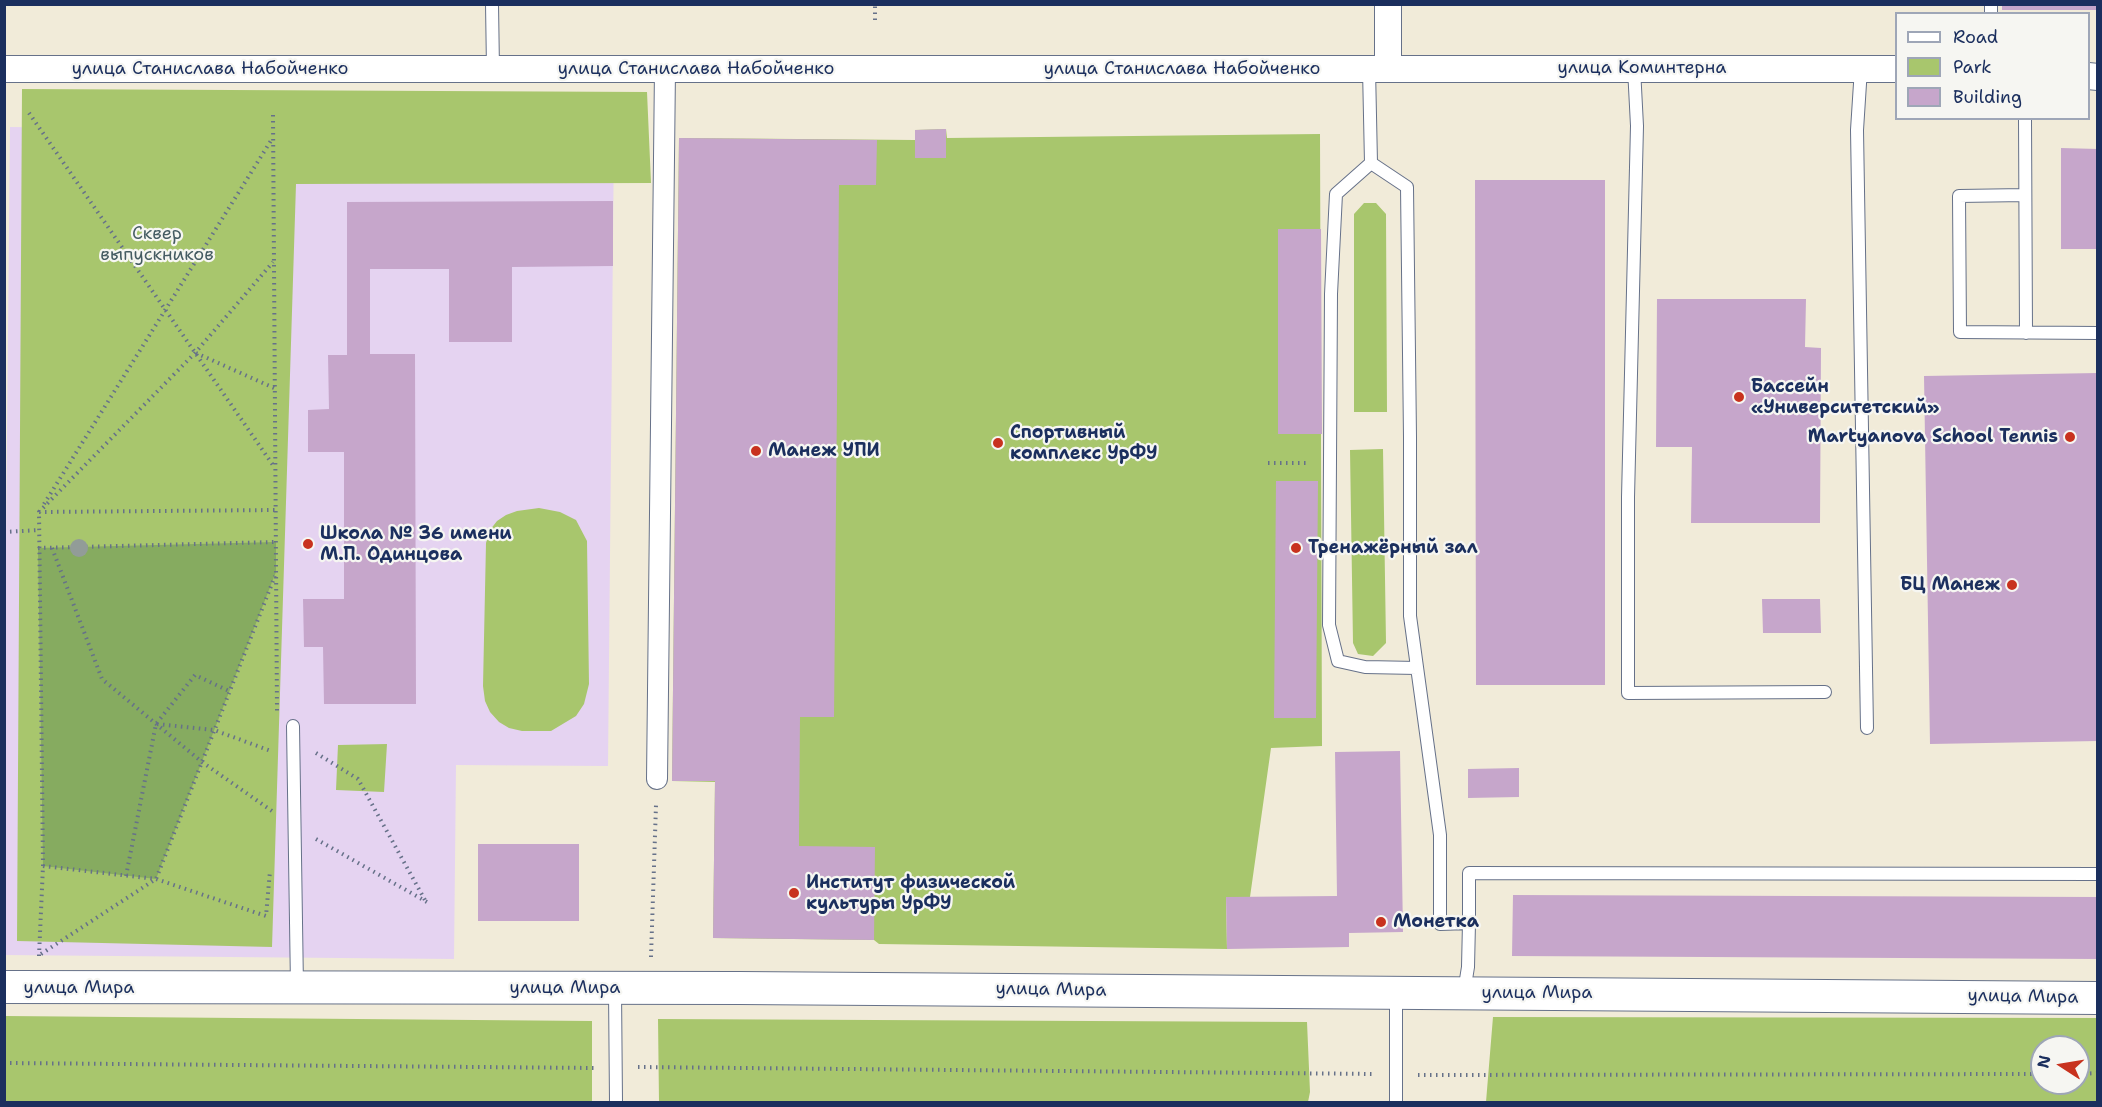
<!DOCTYPE html>
<html>
<head>
<meta charset="utf-8">
<style>
  body { margin:0 }
  #map { position:relative; width:2102px; height:1107px; overflow:hidden; background:#f1ebd9; font-family:"Shantell Sans",sans-serif }
  canvas { display:block }
  .frame { position:absolute; inset:0; border:6px solid #1b2f5e; pointer-events:none }
  .legend { position:absolute; left:1895px; top:12px; width:195px; height:108px; box-sizing:border-box; background:#f6f6f2; border:2px solid #9ea6b7; margin:0; padding:8px 10px; list-style:none; font-size:18px; color:#1b2f5e }
  .legend li { display:flex; align-items:center; gap:12px; height:30px }
  .legend b { width:30px; border:2px solid #9ea6b7 }
  .north { position:absolute; left:2030px; top:1035px; width:60px; height:60px; box-sizing:border-box; background:#f6f6f2; border:2px solid #9ea6b7; border-radius:50%; rotate:282deg; font-size:16px; font-weight:700; line-height:24px; text-align:center; color:#1b2f5e }
  .north::after { content:''; display:block; margin:auto; width:21px; height:27px; background:#c8321e; clip-path:polygon(50% 0,100% 100%,50% 72%,0 100%) }
</style>
</head>
<body>
<div id="map">
<canvas width="2102" height="1107"></canvas>
<div class="frame"></div>
<ul class="legend">
<li><b style="height:8px;background:#fff"></b>Road</li>
<li><b style="height:16px;background:#a8c66d"></b>Park</li>
<li><b style="height:16px;background:#c6a6cb"></b>Building</li>
</ul>
<div class="north">N</div>
</div>
<script>
const context = document.querySelector('canvas').getContext('2d');
context.lineJoin = 'round';
function fillPath(path, color) { context.fillStyle = color; context.fill(path, 'evenodd'); }
const shape = rows => new Path2D(rows.map(r => 'M' + r).join(''));
function stroke(path, color, width, dash) { context.strokeStyle = color; context.lineWidth = width; context.lineCap = dash ? 'butt' : 'round'; context.setLineDash(dash || []); context.stroke(path); }
function drawText(font, color, halo, rows, align = 'center') {
  context.font = font + ' "Shantell Sans",sans-serif'; context.lineWidth = 4.5; context.setLineDash([]); context.textBaseline = 'middle'; context.strokeStyle = halo; context.fillStyle = color; for (const [text, x, y, turn = 0] of rows) {
    context.save(); context.translate(x, y); context.rotate((+turn || 0) * Math.PI / 180); context.textAlign = isNaN(turn) ? turn : align; if (halo) context.strokeText(text, 0, 0); context.fillText(text, 0, 0); context.restore();
  }
}
fillPath(shape([
  [10,127,614,133,608,766,456,765,454,959,5,955,5,639]
]), '#e5d3f1');
fillPath(shape([
  [22,89,647,92,651,183,296,184,272,947,17,941],
  [946,129,947,138,1320,134,1322,746,1271,748,1250,897,1226,898,1227,949,879,944,874,940,713,938,715,782,672,781,679,138,915,140,915,130],
  [1364,203,1376,203,1386,214,1387,412,1354,412,1354,214],
  [1383,449,1386,643,1373,656,1358,654,1353,643,1350,450],
  [539,508,560,512,576,520,587,541,589,684,584,704,576,716,551,731,522,731,509,728,499,722,490,712,485,701,483,686,486,543,490,530,497,521,506,515,517,511],
  [387,744,384,792,336,790,338,745],
  [5,1016,592,1021,592,1102,5,1102],
  [1493,1017,2097,1018,2097,1102,1486,1102],
  [2042,1047,2078,1047,2078,1083,2042,1083],
  [658,1019,1307,1022,1310,1092,1308,1102,659,1102]
]), '#a8c66d');
fillPath(shape([
  [276,542,276,572,156,879,43,866,38,548]
]), '#86ab60');
fillPath(shape([
  [2002,4,2098,4,2098,10,2002,10],
  [946,129,946,158,915,158,915,130],
  [679,138,877,140,876,185,839,185,834,717,800,717,799,837,799,846,875,847,874,940,713,938,715,781,672,781],
  [2061,148,2098,149,2098,249,2061,249],
  [1475,180,1605,180,1605,685,1476,685],
  [613,201,613,266,512,267,512,342,449,342,449,269,370,269,370,354,415,354,416,704,324,704,323,647,304,647,303,599,344,599,344,452,308,452,308,410,329,409,328,355,347,355,347,202],
  [1278,229,1321,229,1322,434,1278,434],
  [1657,299,1806,299,1805,347,1821,348,1820,523,1691,523,1692,447,1656,447],
  [2098,373,2098,741,1930,744,1924,376],
  [1276,481,1318,481,1316,718,1274,718],
  [1762,599,1820,599,1821,633,1763,633],
  [1400,751,1403,932,1349,933,1349,947,1227,949,1226,897,1337,896,1335,752],
  [1519,768,1519,797,1468,798,1468,769],
  [478,844,579,844,579,921,478,921],
  [1513,895,2098,897,2098,959,1512,956]
]), '#c6a6cb');
const service = shape([
  [492,4,493,69],
  [1991,14,1991,4],
  [1634,68,1637,126,1628,497,1628,693,1825,692],
  [1861,68,1857,130,1867,728],
  [1369,69,1371,163,1407,187,1410,437,1410,616,1440,835,1440,924,1469,923,1468,967,1464,992],
  [2025,118,2026,333],
  [1371,163,1336,194,1331,294,1329,625,1338,661,1365,667,1417,668],
  [2025,195,1959,196,1960,332,2098,333],
  [293,726,297,987],
  [1469,923,1469,873,2098,874],
  [615,990,616,1102],
  [1396,993,1396,1102]
]);
const pedestrian = shape([
  [657,779,665,69]
]);
const minor = shape([
  [1388,4,1388,69],
  [4,69,1896,69],
  [2088,76,2098,77]
]);
const tertiary = shape([
  [4,987,740,988,2098,998]
]);
stroke(service, '#667189', 14);
stroke(pedestrian, '#667189', 22);
stroke(minor, '#667189', 28);
stroke(tertiary, '#667189', 34);
stroke(shape([
  [875,20,875,4],
  [29,113,275,468],
  [273,115,277,711],
  [196,353,274,388],
  [1268,463,1308,463],
  [44,504,272,139],
  [39,512,276,510],
  [4,532,39,530],
  [38,548,276,542],
  [52,548,102,679,202,762,272,811],
  [157,724,214,730,271,751],
  [316,753,358,779,426,902],
  [316,839,427,902],
  [43,866,156,879,266,916,270,871],
  [126,876,156,724,195,675,229,691],
  [41,954,156,879,275,576],
  [39,956,43,866,39,512,195,353,273,262],
  [651,957,656,805],
  [4,1063,595,1068],
  [638,1067,1375,1074],
  [2078,1074,2098,1073],
  [1418,1075,2042,1074]
]), '#667189', 4, [1.5, 4.5]);
stroke(service, '#fff', 12);
stroke(pedestrian, '#fff', 20);
stroke(minor, '#fff', 26);
stroke(tertiary, '#fff', 32);
context.fillStyle = '#929c98';
for (const [x, y] of [
  [79,548]
]) { context.beginPath(); context.arc(x, y, 9, 0, 2 * Math.PI); context.fill(); }
for (const [x, y, r, color] of [
  [1739,397,6,"#c8321e"],
  [2070,437,6,"#c8321e"],
  [998,443,6,"#c8321e"],
  [756,451,6,"#c8321e"],
  [308,544,6,"#c8321e"],
  [1296,548,6,"#c8321e"],
  [2012,585,6,"#c8321e"],
  [794,893,6,"#c8321e"],
  [1381,922,6,"#c8321e"]
]) { const dot = new Path2D(); dot.arc(x, y, r, 0, 2 * Math.PI); context.fillStyle = color; context.fill(dot); stroke(dot, '#f6f6f2', 2); }
drawText('18px', '#1b2f5e', '#f6f6f2', [
  ["улица Коминтерна",1642,68],
  ["улица Станислава Набойченко",210,69],
  ["улица Станислава Набойченко",696,69],
  ["улица Станислава Набойченко",1182,69],
  ["улица Мира",79,988],
  ["улица Мира",565,988],
  ["улица Мира",1051,990,1],
  ["улица Мира",1537,993],
  ["улица Мира",2023,997,1]
]);
drawText('18px', '#455c62', '#f6f6f2', [
  ["Сквер",157,234],
  ["выпускников",157,255]
]);
drawText('bold 18px', '#1b2f5e', '#f6f6f2', [
  ["Бассейн",1751,387],
  ["«Университетский»",1751,408],
  ["Спортивный",1010,433],
  ["комплекс УрФУ",1010,454],
  ["Martyanova School Tennis",2058,437,"right"],
  ["Манеж УПИ",768,451],
  ["Школа № 36 имени",320,534],
  ["М.П. Одинцова",320,555],
  ["Тренажёрный зал",1308,548],
  ["БЦ Манеж",2000,585,"right"],
  ["Институт физической",806,883],
  ["культуры УрФУ",806,904],
  ["Монетка",1393,922]
], 'left');
</script>
</body>
</html>
